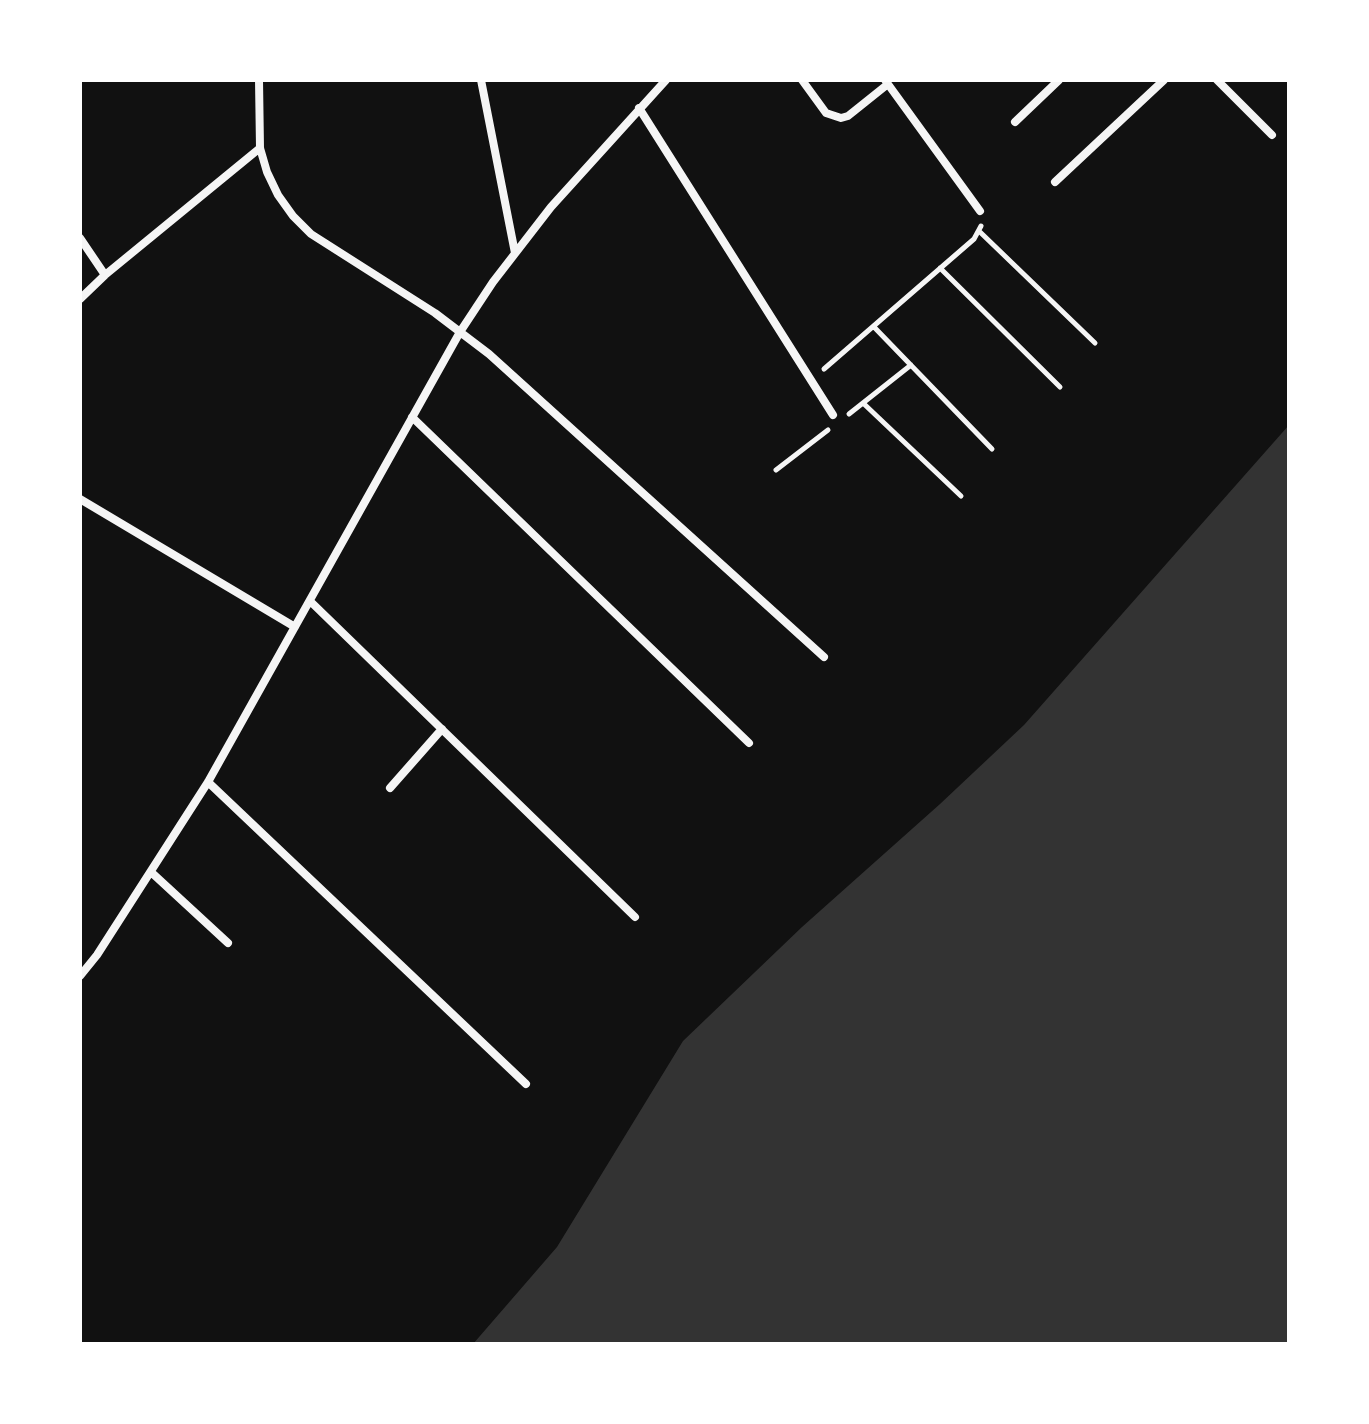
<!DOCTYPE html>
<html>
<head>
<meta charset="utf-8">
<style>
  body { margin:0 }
  #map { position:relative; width:1369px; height:1424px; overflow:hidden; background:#111; font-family:"Open Sans",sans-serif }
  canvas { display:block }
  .frame { position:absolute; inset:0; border:82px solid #fff; pointer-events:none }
</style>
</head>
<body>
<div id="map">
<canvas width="1369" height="1424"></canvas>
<div class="frame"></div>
</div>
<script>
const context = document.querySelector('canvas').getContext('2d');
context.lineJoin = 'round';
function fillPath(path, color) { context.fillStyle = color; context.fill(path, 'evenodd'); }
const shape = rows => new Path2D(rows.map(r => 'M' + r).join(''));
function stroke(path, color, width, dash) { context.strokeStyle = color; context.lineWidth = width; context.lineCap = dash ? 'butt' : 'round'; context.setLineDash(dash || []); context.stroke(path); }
fillPath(shape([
  [1289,425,1289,1344,473,1344,557,1247,683,1041,802,927,940,804,1024,725]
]), '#333');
stroke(shape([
  [980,232,1095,343],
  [940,268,1060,387],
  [874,327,992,449],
  [824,369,974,239,981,226],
  [863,403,961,496],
  [849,414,911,365],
  [776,470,828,430]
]), '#f5f5f5', 5);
stroke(shape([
  [259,80,260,148,267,172,278,195,293,216,311,234,435,313,489,354,824,657],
  [481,80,515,253],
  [802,80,826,113,841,118,848,116,888,84],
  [885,80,980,211],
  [1217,80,1272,135],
  [639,108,833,415],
  [1015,122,1059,80],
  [1055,182,1164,80],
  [80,238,105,275],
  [80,299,105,275,260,148],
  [412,417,749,743],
  [80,499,295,627],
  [310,601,635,917],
  [208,782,526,1084],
  [390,788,442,729],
  [151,872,228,943],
  [80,976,97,955,208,782,460,332,493,282,551,207,666,80]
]), '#f5f5f5', 8);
</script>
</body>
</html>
